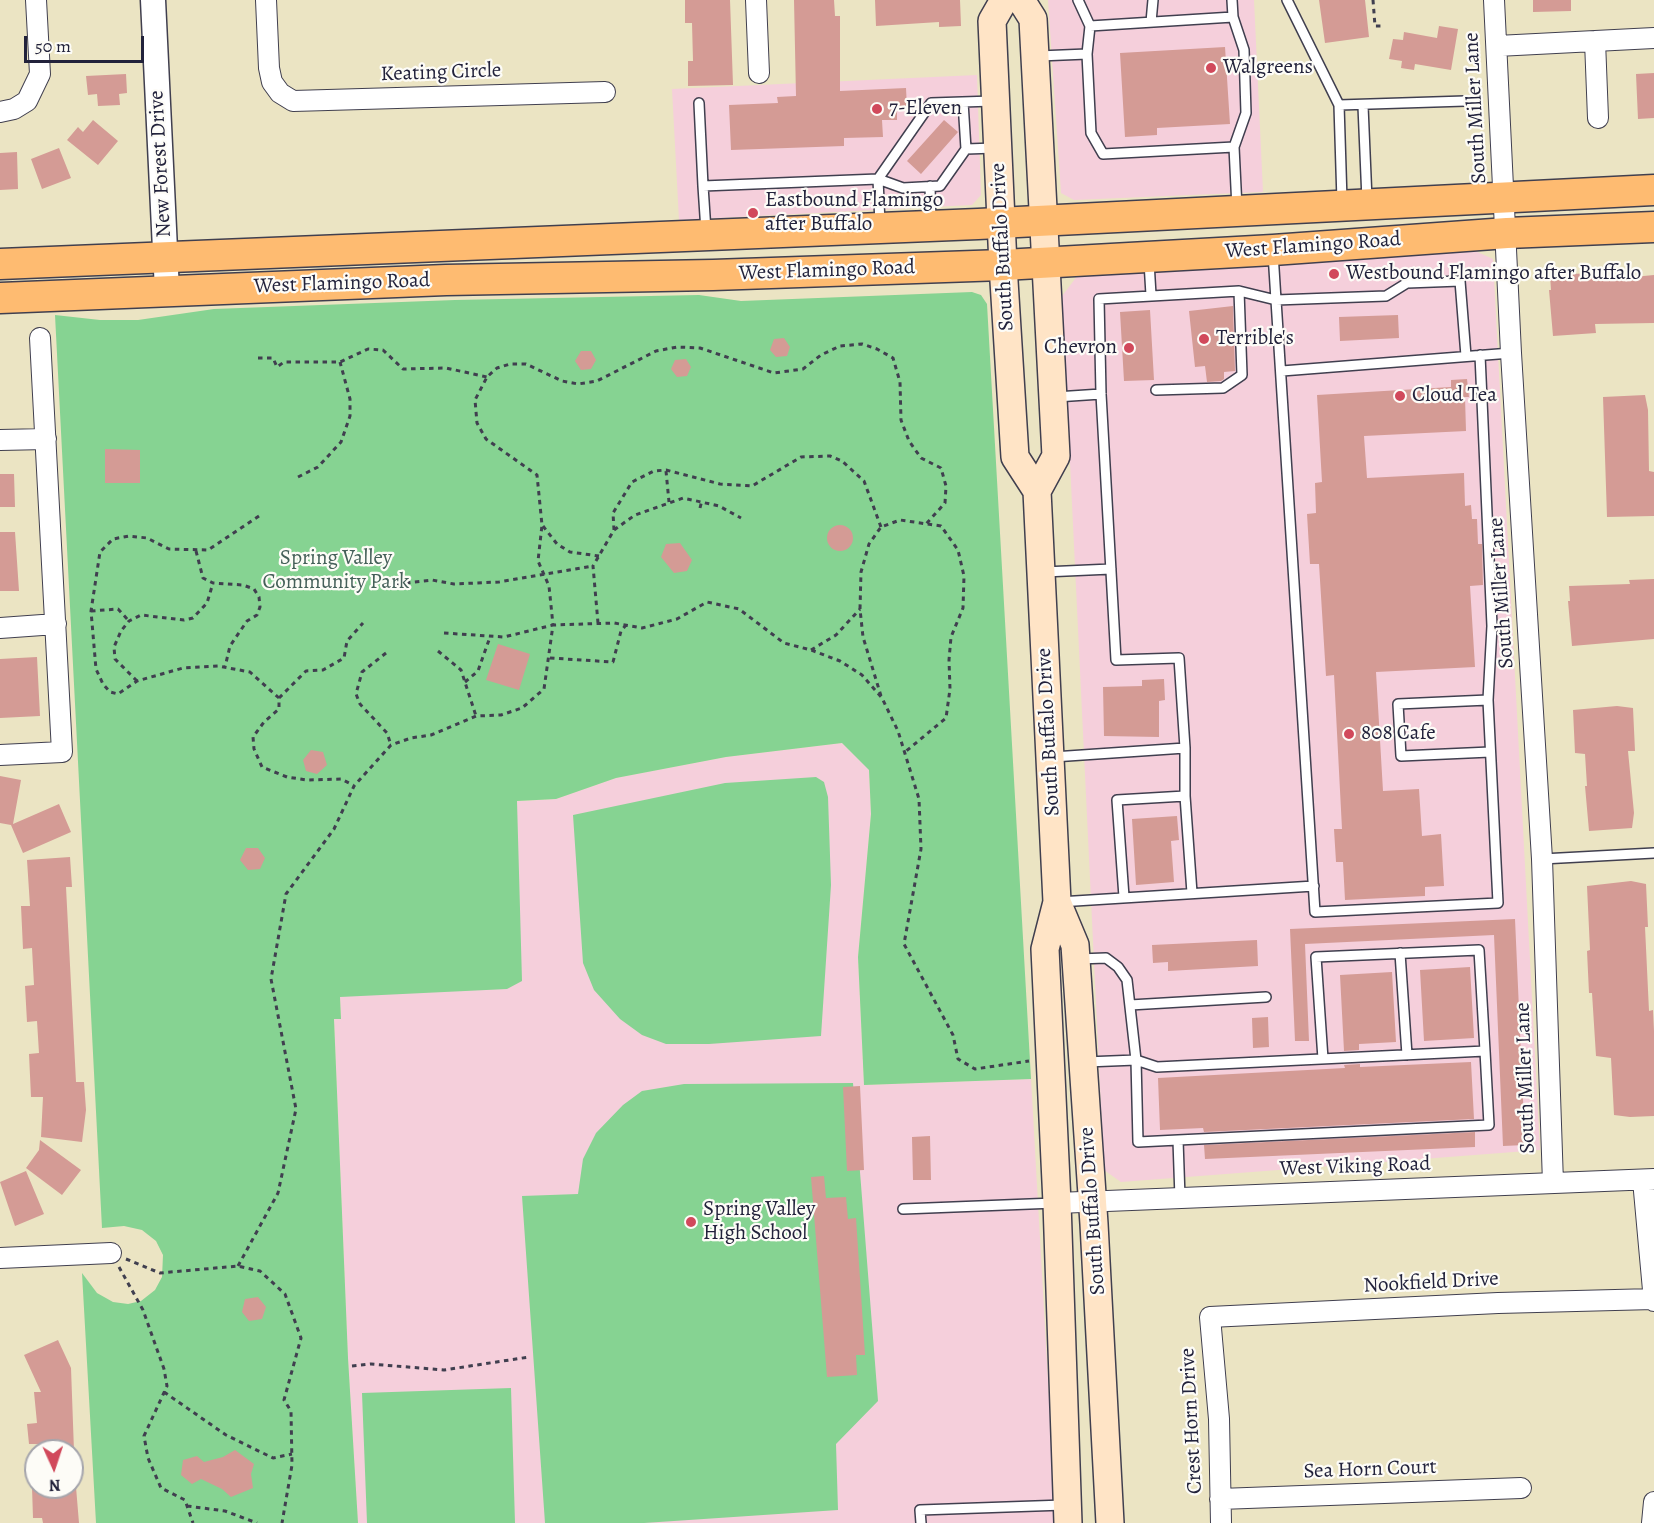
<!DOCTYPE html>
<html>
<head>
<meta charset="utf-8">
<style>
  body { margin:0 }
  #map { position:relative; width:1654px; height:1523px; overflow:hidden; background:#ebe4c3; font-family:Alegreya,serif }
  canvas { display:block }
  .north { position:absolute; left:24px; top:1439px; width:60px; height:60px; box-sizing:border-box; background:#fdfcf7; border:2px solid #a5a5ac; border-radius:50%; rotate:177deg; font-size:16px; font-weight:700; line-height:24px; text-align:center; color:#22223b }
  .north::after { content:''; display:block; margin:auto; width:21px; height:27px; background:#d1495b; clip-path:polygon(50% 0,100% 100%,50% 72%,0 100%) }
  .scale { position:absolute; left:24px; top:36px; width:120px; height:27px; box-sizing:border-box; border:3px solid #22223b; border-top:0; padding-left:8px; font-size:18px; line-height:21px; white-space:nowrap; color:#22223b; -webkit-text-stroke:4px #fdfcf7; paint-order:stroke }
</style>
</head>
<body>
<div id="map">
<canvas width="1654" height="1523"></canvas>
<div class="north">N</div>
<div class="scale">50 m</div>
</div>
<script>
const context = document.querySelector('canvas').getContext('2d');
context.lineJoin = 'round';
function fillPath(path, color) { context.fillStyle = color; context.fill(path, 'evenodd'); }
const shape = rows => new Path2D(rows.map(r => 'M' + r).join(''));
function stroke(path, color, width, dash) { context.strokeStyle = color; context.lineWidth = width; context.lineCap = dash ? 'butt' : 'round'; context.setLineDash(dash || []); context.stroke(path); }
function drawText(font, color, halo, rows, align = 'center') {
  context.font = font + ' Alegreya,serif'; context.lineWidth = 4.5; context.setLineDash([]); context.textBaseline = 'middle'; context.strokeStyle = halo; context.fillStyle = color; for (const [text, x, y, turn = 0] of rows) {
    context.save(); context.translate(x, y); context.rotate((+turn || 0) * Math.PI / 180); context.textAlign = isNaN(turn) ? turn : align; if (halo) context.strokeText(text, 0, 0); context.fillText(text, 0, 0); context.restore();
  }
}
fillPath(shape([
  [1048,0,1254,0,1263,192,1074,200,1061,193],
  [977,75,981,195,972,205,679,220,672,89],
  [1473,250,1493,259,1540,1150,1121,1182,1104,1170,1062,296,1078,275],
  [842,743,869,769,871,814,858,957,864,1085,1031,1079,1056,1523,358,1523,348,1358,334,1019,341,1018,340,997,488,803,556,799,616,778,726,757]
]), '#f5cfdb');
fillPath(shape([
  [972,292,981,295,987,304,1031,1079,864,1085,858,957,871,814,869,770,842,743,726,757,616,778,556,799,517,801,522,981,507,989,340,997,341,1019,334,1019,348,1358,358,1523,96,1523,82,1273,97,1293,113,1302,128,1304,141,1301,155,1290,162,1277,163,1255,156,1241,142,1230,124,1226,102,1228,55,315,100,320,138,320,214,309,455,300,699,295,741,301],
  [816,777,824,782,828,797,831,885,821,1036,709,1044,666,1044,642,1035,620,1019,594,990,583,963,573,815,725,783],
  [853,1083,878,1401,836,1444,838,1510,644,1523,545,1523,522,1196,578,1194,583,1159,596,1133,623,1105,642,1091,684,1084],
  [511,1388,515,1523,367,1523,362,1393]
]), '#86d392');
fillPath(shape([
  [685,0,730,0,733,85,688,86,688,61,693,61,692,23,685,23],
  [794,0,834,0,835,16,840,16,840,91,906,88,907,108,897,109,897,120,882,120,883,137,844,138,844,146,731,150,729,105,778,103,777,97,796,96],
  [875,0,960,0,961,26,939,27,939,22,876,26],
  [1319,0,1365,0,1369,37,1325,43],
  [1533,0,1571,0,1571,11,1533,12],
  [1439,26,1458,29,1451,70,1415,64,1414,70,1401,68,1402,61,1389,59,1393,39,1403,40,1404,32,1437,38],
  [1225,47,1230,124,1157,128,1157,135,1125,137,1120,53],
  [1654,73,1654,118,1638,119,1636,74],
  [126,74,127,93,119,94,120,105,98,106,97,94,88,95,86,76],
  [93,120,118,141,98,165,67,140,78,127,83,132],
  [944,120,958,132,921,174,907,161],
  [59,148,71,178,42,189,31,159],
  [17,152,18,189,0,190,0,153],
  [1593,273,1593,281,1654,275,1654,323,1595,324,1596,333,1553,336,1549,290,1551,290,1550,275],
  [1233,306,1235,371,1224,372,1224,379,1221,381,1207,382,1205,366,1195,367,1189,311],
  [1150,310,1154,380,1124,381,1120,312],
  [1398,315,1399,338,1340,341,1339,317],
  [784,338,790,347,787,356,776,357,770,350,774,339],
  [581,351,591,351,596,360,591,369,581,370,575,361],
  [686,359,691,367,687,376,677,377,671,369,675,360],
  [1467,379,1469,397,1465,397,1466,431,1364,436,1367,478,1464,473,1465,506,1471,505,1472,519,1477,519,1478,544,1482,544,1483,585,1470,586,1475,667,1376,672,1383,791,1419,789,1422,836,1441,834,1444,886,1425,887,1425,896,1345,900,1343,862,1336,862,1334,829,1342,829,1334,675,1326,676,1319,564,1310,564,1307,514,1316,513,1315,483,1322,482,1317,395,1451,387,1451,380],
  [1645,395,1648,410,1649,471,1654,472,1654,516,1607,517,1603,397],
  [105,449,140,450,140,483,105,483],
  [0,474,14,474,15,507,0,507],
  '827 538a13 13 0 1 1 26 0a13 13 0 1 1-26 0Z',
  [0,532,15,532,19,591,0,591],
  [680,543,692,560,687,571,674,573,661,557,666,544],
  [1654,579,1654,639,1572,646,1568,601,1570,601,1569,586,1630,584,1629,580],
  [498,644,530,654,519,690,486,680],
  [37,657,40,716,0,718,0,659],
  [1164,679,1165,700,1159,701,1159,737,1104,736,1103,687,1142,686,1142,680],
  [1617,706,1633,708,1635,751,1628,751,1634,813,1632,828,1589,831,1585,786,1587,786,1585,754,1575,753,1573,710],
  [311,750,323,752,327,765,317,774,306,771,303,760],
  [0,776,21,780,13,824,59,804,71,832,23,853,11,825,0,823],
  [1177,816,1179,840,1171,841,1174,882,1136,885,1132,819],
  [246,848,258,848,265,858,260,869,248,870,240,860],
  [70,857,72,887,66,887,76,1082,84,1082,86,1110,82,1142,41,1137,43,1097,31,1097,29,1054,39,1053,37,1021,27,1022,25,986,34,985,32,948,23,949,21,906,30,906,27,860],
  [1631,881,1646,884,1648,927,1645,927,1649,1011,1653,1010,1654,1031,1654,1116,1630,1117,1614,1115,1611,1058,1596,1056,1592,993,1589,993,1587,951,1590,950,1587,886],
  [1515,919,1525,1145,1503,1146,1494,935,1305,944,1309,1041,1295,1041,1290,929],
  [1257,940,1258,966,1168,971,1168,962,1153,963,1152,945],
  [1470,967,1474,1038,1424,1041,1420,970],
  [1392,972,1396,1042,1359,1044,1359,1050,1344,1051,1340,975],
  [1268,1017,1269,1047,1253,1048,1252,1018],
  [1471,1062,1474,1119,1204,1132,1203,1128,1160,1130,1158,1078,1345,1068,1344,1065,1360,1064,1360,1067],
  [860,1086,864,1170,847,1171,843,1087],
  [1475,1132,1475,1147,1205,1159,1204,1145],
  [930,1136,931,1180,913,1180,912,1137],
  [40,1140,81,1170,62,1195,26,1168,39,1150],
  [26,1171,44,1214,15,1226,0,1182],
  [824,1176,826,1198,846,1197,848,1219,856,1218,865,1355,856,1355,857,1375,827,1377,811,1177],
  [258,1297,266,1307,262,1319,249,1321,242,1312,245,1299],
  [58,1340,71,1368,74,1451,40,1451,40,1444,29,1444,27,1424,37,1423,34,1392,41,1392,24,1355],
  [235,1450,254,1464,251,1474,253,1488,231,1497,222,1489,201,1479,192,1484,181,1475,183,1460,197,1456,204,1462,223,1457],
  [32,1487,76,1487,79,1523,43,1523,42,1518,33,1518]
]), '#d49b95');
const service = shape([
  [1078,0,1090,26],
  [1232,0,1233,17],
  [1287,0,1339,105,1342,201],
  [1151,22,1153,0],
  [1039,56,1087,54],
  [963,102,966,149],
  [699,103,703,186],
  [1339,105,1465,101],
  [1363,106,1367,200],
  [1234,147,1246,113,1244,50,1233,17,1090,26,1087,54,1091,133,1103,154,1234,147,1237,208],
  [930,186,931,223],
  [880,224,878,179,931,103,993,101],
  [706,231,703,186,878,179,903,188,940,186,966,149,995,148],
  [1273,253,1315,912,1498,903,1488,700,1492,626,1480,355],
  [1149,262,1151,295],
  [1282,371,1511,353],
  [1156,390,1223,388,1242,375,1239,291],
  [1056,397,1101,394],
  [1044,572,1111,569],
  [1488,700,1398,704,1401,756,1490,752],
  [1053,757,1185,748,1179,658,1116,660,1101,394,1099,299,1239,291,1276,300,1386,296,1407,283,1460,281,1466,356],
  [1185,796,1192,893],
  [1542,859,1654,853],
  [1124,897,1117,800,1185,796,1185,748],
  [1059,902,1314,886],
  [1400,953,1407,1055],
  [1078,959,1106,958,1118,967,1127,980,1136,1060,1157,1067,1485,1051,1489,1125,1178,1140],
  [1130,1005,1266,997],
  [1323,1059,1316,957,1479,950,1485,1051],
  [1086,1062,1136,1060,1138,1142,1178,1140,1180,1198],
  [903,1209,1055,1203],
  [921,1523,920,1510,1064,1505]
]);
const minor = shape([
  [266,0,269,68,272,82,280,93,293,101,605,92],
  [756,0,759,73],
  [1494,0,1511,353,1542,859,1553,1183],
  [1595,41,1598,118],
  [1497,46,1654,38],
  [0,112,14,109,27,101,40,74,36,0],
  [0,440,46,439],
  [0,628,56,624],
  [0,755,62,752,40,338],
  [1643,1180,1654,1301],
  [1057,1203,1654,1179],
  [0,1258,111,1253],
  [1220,1499,1521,1488],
  [1221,1523,1219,1419,1210,1317,1498,1303,1654,1299],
  [1652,1523,1654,1502]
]);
const tertiary = shape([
  [153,0,167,291]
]);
const secondary = shape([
  [1004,0,992,21,1003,265,1015,457,1037,491,1057,902,1045,949,1057,1203,1068,1523],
  [1021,0,1033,19,1056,456,1037,491],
  [1057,902,1075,945,1094,1224,1110,1523]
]);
const primary = shape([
  [0,264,978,224,1654,190],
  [0,298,446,280,713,275,1003,265,1273,250,1507,233,1654,227]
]);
stroke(service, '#403f4f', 12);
stroke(minor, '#403f4f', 22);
stroke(tertiary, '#403f4f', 27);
stroke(secondary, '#403f4f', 30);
stroke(primary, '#403f4f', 33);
stroke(shape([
  [1373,0,1375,26,1382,26],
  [258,358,273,358,277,367,284,362,340,362,368,349,383,350,403,369,446,368,487,377],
  [666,471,669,502],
  [298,477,318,467,341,442,350,416,350,399,340,362],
  [700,508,702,500],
  [259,516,208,550,169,549,147,538,129,536,113,539,100,552,91,611,96,669,103,684,110,692,118,694,137,681,183,668,218,666,250,672,279,698,279,709,264,722,253,737,254,749,262,767,287,777,307,780,341,779,353,785],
  [543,526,557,544,570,552,599,556],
  [614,530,613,513,632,482,654,471,666,470,720,484,752,486,801,457,830,456,842,461,864,481,881,527],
  [196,551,203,578,213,583,243,585,254,589,259,597,260,607,257,615,247,621,230,646,225,667],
  [397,584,432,580,454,584,499,582,593,566],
  [91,611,118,609,129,621],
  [598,623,593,566,614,530,635,515,683,498,719,506,741,518],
  [444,633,504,637,553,625,549,586,538,561,542,525,537,475,486,439,477,423,475,400,487,377,497,368,510,364,526,364,562,381,578,384,597,381,656,351,677,347,700,348,774,373,803,369,821,355,840,346,862,344,877,349,893,358,900,382,901,420,909,441,921,458,941,468,946,486,945,503,926,524],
  [811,650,836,635,860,609],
  [438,651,461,670,476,716],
  [386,653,362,672,356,694,360,704,387,733,391,745],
  [550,658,613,662,621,631,626,625],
  [137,681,115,659,114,647,121,631,129,621,141,615,184,620,193,618,207,603,213,583],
  [465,682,478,671,490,637],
  [881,696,863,637,860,609,861,572,869,544,881,527,900,520,941,526,958,550,964,576,963,608,951,637,949,660,950,689,946,718,905,752],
  [279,698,306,671,323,670,344,658,347,641,363,623],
  [126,1259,160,1273,238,1266,260,1271,285,1294,301,1338,284,1400,291,1411,292,1465,282,1523],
  [238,1266,278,1193,296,1109,271,979,286,894,334,829,354,786,391,745,411,738,431,735,476,716,501,715,522,708,544,689,553,625,614,623,642,628,677,619,707,602,739,609,784,643,811,650,840,661,862,675,882,698,898,731,919,799,921,849,904,944,953,1035,958,1059,975,1069,1029,1061],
  [119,1267,143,1310,164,1369,167,1386,144,1436,148,1458,161,1488,185,1500,193,1523],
  [352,1366,371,1364,444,1370,529,1357],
  [164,1392,226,1435,273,1458,292,1454],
  [187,1506,225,1511,257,1523]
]), '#403f4f', 3, [4.5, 4.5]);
stroke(service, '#fff', 9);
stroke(minor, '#fff', 20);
stroke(tertiary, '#fff', 24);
stroke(secondary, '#ffe4c6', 27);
stroke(primary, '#febb71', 30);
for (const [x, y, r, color] of [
  [1211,68,6,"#d1495b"],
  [877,109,6,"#d1495b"],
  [753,213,6,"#d1495b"],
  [1334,274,6,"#d1495b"],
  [1204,339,6,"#d1495b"],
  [1129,348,6,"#d1495b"],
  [1400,396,6,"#d1495b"],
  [1349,734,6,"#d1495b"],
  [691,1222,6,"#d1495b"]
]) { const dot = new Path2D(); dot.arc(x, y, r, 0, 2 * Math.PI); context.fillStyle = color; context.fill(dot); stroke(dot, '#fdfcf7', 2); }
drawText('21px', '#22223b', '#fdfcf7', [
  ["Walgreens",1223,68],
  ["7-Eleven",889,109],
  ["Eastbound Flamingo",765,201],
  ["after Buffalo",765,225],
  ["Westbound Flamingo after Buffalo",1346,274],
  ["Terrible's",1216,339],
  ["Chevron",1117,348,"right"],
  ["Cloud Tea",1412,396],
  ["808 Cafe",1361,734],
  ["Spring Valley",703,1210],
  ["High School",703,1234]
], 'left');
drawText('21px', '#22223b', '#fdfcf7', [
  ["Keating Circle",441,73,-2],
  ["South Miller Lane",1476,108,-93],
  ["New Forest Drive",161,164,-93],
  ["West Flamingo Road",1313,246,-4],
  ["South Buffalo Drive",1003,247,-93],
  ["West Flamingo Road",827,271,-2],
  ["West Flamingo Road",342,284,-2],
  ["South Miller Lane",1502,593,-94],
  ["South Buffalo Drive",1049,732,-93],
  ["South Miller Lane",1526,1078,-92],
  ["West Viking Road",1355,1167,-2],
  ["South Buffalo Drive",1093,1211,-94],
  ["Nookfield Drive",1431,1283,-3],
  ["Crest Horn Drive",1192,1421,-93],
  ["Sea Horn Court",1370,1470,-2]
]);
drawText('21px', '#456059', '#fdfcf7', [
  ["Spring Valley",336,559],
  ["Community Park",336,583]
]);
</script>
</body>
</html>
